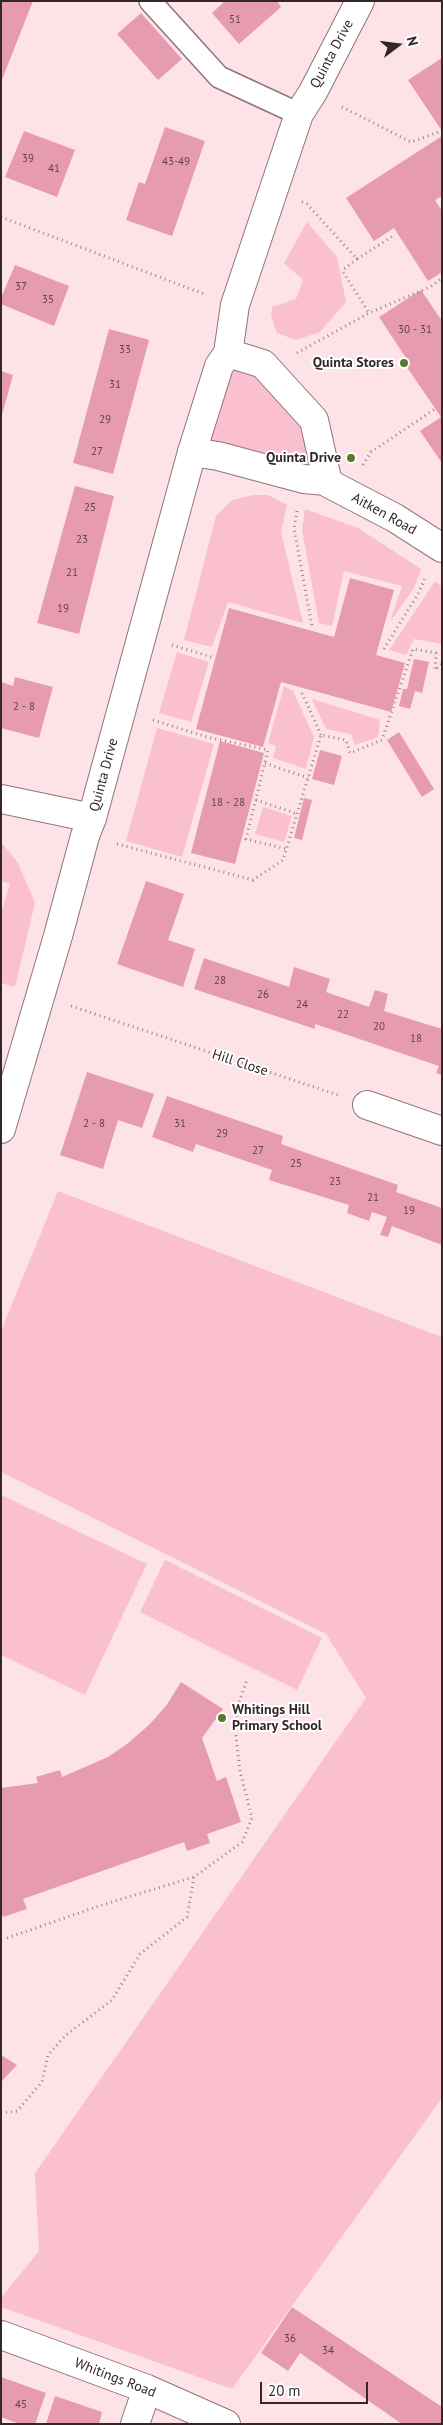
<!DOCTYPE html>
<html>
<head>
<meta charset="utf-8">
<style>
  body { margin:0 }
  #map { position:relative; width:443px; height:2425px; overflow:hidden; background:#fde2e8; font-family:"PT Sans",sans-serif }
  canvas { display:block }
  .frame { position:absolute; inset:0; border:2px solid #33272a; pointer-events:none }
  .north { position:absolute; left:373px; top:20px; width:50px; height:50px; -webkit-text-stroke:4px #fff; paint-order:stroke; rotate:75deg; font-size:14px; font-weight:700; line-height:20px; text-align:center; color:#33272a }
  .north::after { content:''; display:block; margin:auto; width:18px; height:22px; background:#33272a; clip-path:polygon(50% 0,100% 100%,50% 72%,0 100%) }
  .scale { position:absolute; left:260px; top:2382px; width:108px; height:22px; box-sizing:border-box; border:2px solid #33272a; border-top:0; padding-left:6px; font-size:15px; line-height:18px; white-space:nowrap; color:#33272a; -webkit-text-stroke:4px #fff; paint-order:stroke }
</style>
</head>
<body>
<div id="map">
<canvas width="443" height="2425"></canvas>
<div class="frame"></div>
<div class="north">N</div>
<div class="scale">20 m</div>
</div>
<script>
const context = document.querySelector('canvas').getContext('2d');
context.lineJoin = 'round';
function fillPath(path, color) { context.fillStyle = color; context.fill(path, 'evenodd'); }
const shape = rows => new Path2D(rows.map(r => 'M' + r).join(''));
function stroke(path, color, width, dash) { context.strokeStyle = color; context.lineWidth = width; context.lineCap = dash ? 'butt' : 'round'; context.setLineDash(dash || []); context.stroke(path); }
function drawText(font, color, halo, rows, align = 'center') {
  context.font = font + ' "PT Sans",sans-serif'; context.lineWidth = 4; context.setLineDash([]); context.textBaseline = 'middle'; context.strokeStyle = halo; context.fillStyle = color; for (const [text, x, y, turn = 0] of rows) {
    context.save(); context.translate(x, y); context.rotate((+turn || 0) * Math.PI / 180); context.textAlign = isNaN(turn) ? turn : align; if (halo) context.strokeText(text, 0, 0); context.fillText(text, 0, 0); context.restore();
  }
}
fillPath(shape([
  [307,222,337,257,346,302,320,332,296,340,277,333,271,316,272,307,296,299,303,280,284,263],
  [228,353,314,420,326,481,199,454],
  [253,495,268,495,287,505,281,532,303,623,228,602,212,647,184,640,216,516,232,500],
  [305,509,358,528,421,569,414,588,390,622,402,586,344,571,332,626,319,623,302,530],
  [435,581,442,587,442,644,414,639,406,655,389,650],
  [177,652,209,662,191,722,159,713],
  [284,686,293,691,314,737,306,769,273,758,276,746,268,743],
  [312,699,380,720,378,737,355,745,351,734,326,729],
  [157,728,214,744,182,857,126,841],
  [263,807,292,816,284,842,255,834],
  [1,842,18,863,35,903,15,987,1,983,1,913,10,884,1,881],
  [58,1191,442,1337,442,2098,232,2389,1,2307,1,2298,39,2251,35,2173,366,1698,326,1634,1,1472,1,1331],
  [1,1495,147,1564,85,1695,1,1655],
  [165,1560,322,1638,297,1690,140,1612]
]), '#fbc0d0');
fillPath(shape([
  [1,1,33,1,1,82],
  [225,1,277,1,281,7,239,44,212,13],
  [141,13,182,59,158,80,117,34],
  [442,58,442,131,408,80],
  [165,127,205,141,172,236,126,220,139,182,145,184],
  [24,131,75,150,57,197,5,177],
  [442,136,442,196,435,200,442,211,442,272,428,281,394,228,374,241,346,198],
  [15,265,69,286,54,326,1,304,1,298],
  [421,290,442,321,442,463,420,431,441,417,404,363,408,361,379,317],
  [109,329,149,340,113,474,73,463],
  [1,371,13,375,2,415,1,414],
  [75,486,114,496,79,634,37,623],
  [350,578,394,590,376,655,405,663,391,712,281,682,263,747,196,729,229,608,334,637],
  [414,659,429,662,422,693,415,691,410,709,399,706,403,689,407,689],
  [15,677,53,687,39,738,1,728,1,682,13,686],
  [399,732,434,789,422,797,387,740],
  [220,741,264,753,235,864,191,853],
  [320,750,342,756,334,785,312,779],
  [304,798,312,800,302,840,294,838],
  [146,881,184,894,168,940,195,949,183,987,117,964],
  [204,958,289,987,294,967,330,979,326,992,369,1007,375,990,388,994,384,1011,442,1029,442,1075,436,1073,439,1066,315,1024,315,1029,194,989],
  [87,1072,154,1094,142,1128,118,1120,103,1169,60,1155],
  [167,1096,283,1136,281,1144,398,1185,396,1192,442,1208,442,1245,392,1226,388,1237,380,1235,387,1217,372,1212,369,1221,347,1213,349,1205,269,1180,272,1170,196,1144,193,1152,152,1137],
  [181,1682,223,1709,202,1738,217,1781,226,1777,241,1822,207,1834,210,1843,187,1851,184,1842,23,1899,27,1909,3,1917,1,1911,1,1788,38,1783,36,1777,60,1770,62,1777,108,1757,127,1744,149,1725,166,1706],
  [1,2055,17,2065,1,2082],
  [292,2307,442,2407,442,2424,402,2424,300,2353,288,2371,261,2353],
  [1,2377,46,2393,35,2424,19,2424,1,2417],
  [55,2396,102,2412,99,2424,46,2424]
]), '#e69bb0');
const lane = shape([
  [150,1,219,77,299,114]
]);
const street = shape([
  [228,353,263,364,314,420,328,483,395,518,442,548],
  [192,452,218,456,304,479,326,481],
  [1,799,92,818],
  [367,1105,442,1131],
  [1,2335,147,2389,226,2424],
  [135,2424,147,2389]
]);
const secondary = shape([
  [1,1129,58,936,85,836,92,818,192,452,219,366,228,353,235,305,299,114,313,92,360,1]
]);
stroke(lane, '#91737b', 24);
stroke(street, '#91737b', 30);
stroke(secondary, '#91737b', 30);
stroke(shape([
  [342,107,411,142,439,132],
  [302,202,307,204,357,259,393,236],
  [1,217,204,294],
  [357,259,344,269,343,272,369,313],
  [297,353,369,313,430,287,442,278],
  [363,465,371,452,435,409],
  [297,511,294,529,312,626],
  [172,645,215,658],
  [384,649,418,594,426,576],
  [302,693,321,735],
  [153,720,207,737,268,750,246,839,287,849],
  [265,763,308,778],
  [256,800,292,812,297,815],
  [117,844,253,880,283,860,321,735,346,740,350,753,382,740,413,649,436,653,435,670,442,664],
  [71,1006,338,1095],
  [7,1938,102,1905,194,1877],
  [1,2113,17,2111,42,2082,48,2055,66,2035,112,2000,140,1954,187,1917,194,1877,242,1842,252,1818,240,1771,235,1728,239,1702,247,1680]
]), '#9a868b', 3, [1, 4]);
stroke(lane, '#fff', 21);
stroke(street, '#fff', 28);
stroke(secondary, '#fff', 28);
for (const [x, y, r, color] of [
  [404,363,5,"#59792f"],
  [351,458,5,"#59792f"],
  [222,1718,5,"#59792f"]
]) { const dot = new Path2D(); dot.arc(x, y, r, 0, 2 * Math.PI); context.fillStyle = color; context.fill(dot); stroke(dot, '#fff', 2); }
drawText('11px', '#60444c', null, [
  ["51",235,20],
  ["39",28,159],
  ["43-49",176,162],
  ["41",54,169],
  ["37",21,287],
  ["35",48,300],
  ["30 - 31",415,330],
  ["33",125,350],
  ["31",115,385],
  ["29",105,420],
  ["27",97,452],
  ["25",90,508],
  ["23",82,540],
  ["21",72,573],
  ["19",63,609],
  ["2 - 8",24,707],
  ["18 - 28",228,803],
  ["28",220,981],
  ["26",263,995],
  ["24",302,1005],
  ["22",343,1015],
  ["20",379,1027],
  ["18",416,1039],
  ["2 - 8",94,1124],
  ["31",180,1124],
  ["29",222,1134],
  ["27",258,1151],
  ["25",296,1164],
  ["23",335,1182],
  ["21",373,1198],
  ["19",409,1211],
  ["36",290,2339],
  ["34",328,2351],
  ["45",21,2405]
]);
drawText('14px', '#33272a', '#fff', [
  ["Quinta Drive",332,54,-62],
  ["Aitken Road",384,514,29],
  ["Quinta Drive",104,775,-75],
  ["Hill Close",240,1063,18],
  ["Whitings Road",115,2378,21]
]);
drawText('bold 14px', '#33272a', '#fff', [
  ["Quinta Stores",394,363],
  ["Quinta Drive",341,458],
  ["Whitings Hill",232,1710,"left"],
  ["Primary School",232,1726,"left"]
], 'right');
</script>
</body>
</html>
